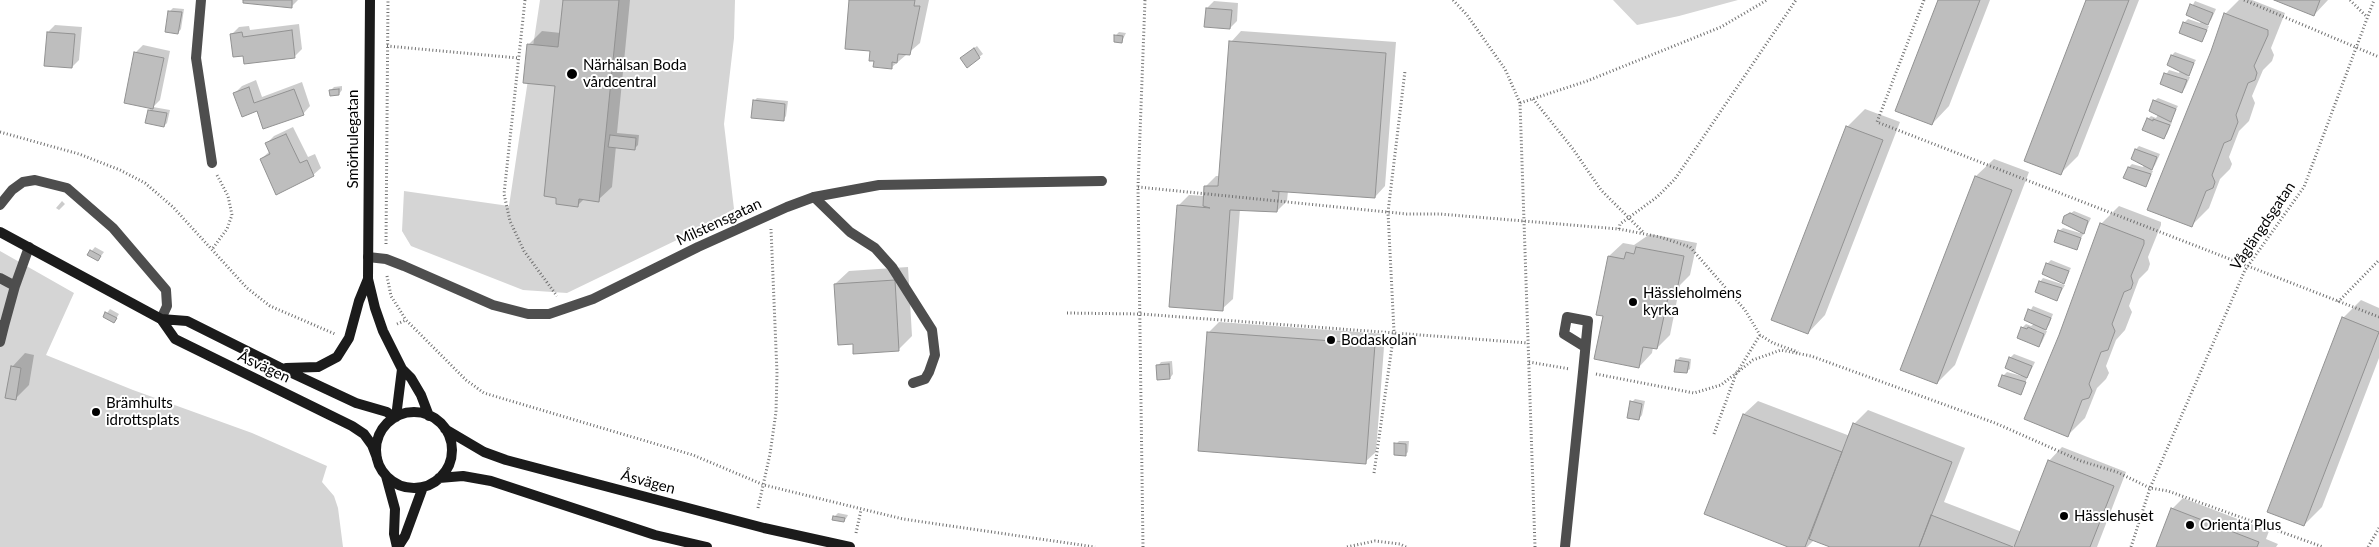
<!DOCTYPE html>
<html>
<head>
<meta charset="utf-8">
<style>
  body { margin:0 }
  canvas { display:block; background:#fff }
</style>
</head>
<body>
<canvas width="2379" height="547"></canvas>
<script>
const context = document.querySelector('canvas').getContext('2d');
context.lineJoin = 'round';
function fillPath(path, color) { context.fillStyle = color; context.fill(path, 'evenodd'); }
const shape = rows => new Path2D(rows.map(r => 'M' + r).join(''));
function stroke(path, color, width, dash) { context.strokeStyle = color; context.lineWidth = width; context.lineCap = dash ? 'butt' : 'round'; context.setLineDash(dash || []); context.stroke(path); }
function drawText(font, color, halo, rows, align = 'center') {
  context.font = font + ' Lato,sans-serif'; context.lineWidth = 4; context.setLineDash([]); context.textBaseline = 'middle'; context.strokeStyle = halo; context.fillStyle = color; for (const [text, x, y, turn = 0] of rows) {
    context.save(); context.translate(x, y); context.rotate((+turn || 0) * Math.PI / 180); context.textAlign = isNaN(turn) ? turn : align; if (halo) context.strokeText(text, 0, 0); context.fillText(text, 0, 0); context.restore();
  }
}
fillPath(shape([
  [540,0,735,0,734,38,724,124,734,209,681,238,567,293,523,290,411,246,402,231,404,191,509,206],
  [1613,0,1738,0,1679,16,1637,25],
  [0,251,74,293,46,355,133,390,252,433,327,466,322,482,334,496,338,508,343,547,0,547]
]), '#d5d5d5');
fillPath(shape([
  [245,0,298,0,291,7],
  [564,0,630,0,617,133,639,135,638,145,635,148,616,146,612,187,598,200,584,199,578,205,556,85,528,45,542,31,561,33],
  [851,0,929,0,920,43,892,67,875,60],
  [1939,0,1990,0,1949,106,1932,124],
  [2088,0,2139,0,2078,156,2061,173],
  [2239,0,2252,0,2285,13,2271,48,2274,55,2272,61,2263,70,2252,96,2255,103,2249,121,2239,131,2229,157,2232,164,2230,169,2220,179,2209,208,2191,226,2212,52,2225,14],
  [2277,0,2328,0,2314,15],
  [1214,1,1238,3,1237,21,1230,28,1207,8],
  [2195,1,2216,9,2211,20,2206,25,2209,26,2202,41,2184,23,2188,19,2200,23,2201,21,2188,14],
  [173,8,184,9,181,29,178,33,170,11],
  [299,24,302,49,295,56,244,55,232,34,239,27,249,26,250,30],
  [55,25,82,27,79,60,72,67,48,32],
  [1241,31,1396,42,1385,186,1375,197,1288,191,1287,201,1277,211,1240,209,1233,299,1222,309,1178,206,1189,195,1205,196,1206,186,1216,176,1220,176,1231,42],
  [1119,32,1126,33,1122,41,1116,35],
  [143,45,170,51,160,100,153,107,170,110,167,123,164,126,149,110,152,107,136,52],
  [977,46,983,54,967,66,961,58],
  [2175,52,2196,60,2187,76,2190,77,2185,88,2182,91,2161,83,2169,70,2179,73,2180,71,2174,69,2172,55],
  [256,80,262,97,302,82,310,106,303,114,258,110,235,93,242,86],
  [342,86,342,90,339,94,330,91,334,87],
  [757,98,788,101,786,116,783,120,754,101],
  [2158,98,2178,106,2170,121,2172,122,2167,134,2164,137,2148,119,2151,116,2156,118,2158,115,2154,101],
  [1865,109,1900,122,1825,315,1808,333,1773,320,1847,127],
  [293,127,308,157,315,154,321,168,313,175,261,159,270,151,267,143,274,136],
  [2139,146,2160,154,2155,165,2151,170,2153,171,2146,185,2129,167,2132,164,2143,167,2144,165,2138,163,2136,149],
  [1994,159,2029,172,1955,365,1937,383,1902,369,1976,176],
  [62,201,65,204,59,210,56,208],
  [2119,206,2161,222,2161,225,2148,257,2150,264,2148,270,2139,279,2129,306,2132,312,2125,330,2116,340,2106,366,2109,373,2106,379,2097,388,2085,418,2068,435,2060,335,2101,224],
  [2074,211,2091,218,2076,249,2059,231,2063,228,2080,233,2080,231,2063,223,2065,217],
  [1650,234,1697,243,1690,275,1680,285,1670,335,1657,348,1653,347,1652,353,1639,367,1604,315,1598,314,1609,256,1623,243,1634,245],
  [95,247,104,252,98,260,89,254],
  [2051,260,2071,268,2064,282,2047,264],
  [908,267,912,336,898,350,854,342,835,284,849,271],
  [2043,278,2065,285,2057,299,2040,282],
  [2361,300,2379,308,2379,358,2322,507,2304,525,2343,318],
  [2033,306,2053,314,2049,325,2044,330,2047,331,2042,342,2039,346,2022,328,2026,324,2031,326,2034,324,2026,319],
  [110,309,119,314,114,322,104,317],
  [1219,322,1385,334,1376,452,1365,462,1209,332],
  [25,353,34,355,29,385,15,399,12,367],
  [2014,354,2035,362,2020,393,2003,376,2007,372,2022,376,2023,375,2010,358],
  [1680,357,1691,359,1690,369,1686,372,1677,360],
  [1172,361,1173,374,1170,378,1158,366,1161,362],
  [1635,399,1645,401,1642,415,1639,419,1632,402],
  [1758,401,1850,436,1854,424,1868,410,1965,448,1944,502,2022,532,2049,461,2062,447,2126,472,2097,547,1833,547,1814,540,1807,547,1791,547,1706,514,1744,414],
  [1399,441,1409,441,1408,452,1405,455,1396,444],
  [2183,498,2269,531,2266,539,2278,544,2276,547,2157,547,2172,509],
  [838,513,848,515,847,517,844,521,834,517]
]), '#0003');
const building = shape([
  [243,0,292,0,292,8,243,3,243,0],
  [563,0,619,0,599,202,579,199,578,207,556,204,556,198,544,196,555,86,523,83,527,44,558,47,563,0],
  [849,0,915,0,914,6,920,6,910,55,898,54,897,63,892,62,892,69,873,67,874,61,869,61,870,51,845,49,849,0],
  [1938,0,1980,0,1932,125,1895,111,1938,0],
  [2086,0,2129,0,2061,175,2024,161,2086,0],
  [2274,0,2320,0,2314,16,2274,0],
  [2190,4,2213,13,2208,25,2186,15,2190,4],
  [1206,8,1232,10,1230,29,1204,27,1206,8],
  [168,11,182,12,178,34,165,32,168,11],
  [2224,13,2268,30,2268,35,2254,66,2257,73,2255,80,2248,83,2236,115,2238,122,2231,140,2224,143,2212,175,2215,182,2213,188,2206,191,2192,227,2147,210,2211,51,2224,13],
  [2183,22,2207,30,2202,42,2179,33,2183,22],
  [292,30,295,58,244,64,243,56,233,57,230,34,242,32,243,37,292,30],
  [47,32,75,34,72,68,44,66,47,32],
  [1114,35,1123,36,1122,43,1114,42,1114,35],
  [1229,41,1386,53,1375,198,1272,191,1279,192,1277,212,1230,210,1223,311,1169,307,1177,205,1210,208,1203,206,1204,186,1218,186,1229,41],
  [974,48,980,58,967,68,960,58,974,48],
  [134,52,164,58,153,109,124,103,134,52],
  [2171,55,2194,63,2189,76,2167,65,2171,55],
  [2164,73,2187,80,2182,93,2160,84,2164,73],
  [249,87,254,103,294,89,304,115,263,129,257,111,242,117,233,93,249,87],
  [339,89,339,95,330,96,329,90,339,89],
  [753,100,785,104,784,121,751,118,753,100],
  [2153,100,2176,109,2171,122,2149,111,2153,100],
  [148,110,167,113,164,127,145,123,148,110],
  [2147,118,2153,121,2153,119,2170,125,2164,139,2142,130,2147,118],
  [1846,126,1883,140,1808,334,1771,320,1846,126],
  [286,134,300,163,307,160,314,176,276,195,260,159,270,154,265,143,286,134],
  [610,135,636,138,635,150,608,147,610,135],
  [2135,149,2157,157,2152,170,2131,159,2135,149],
  [2128,167,2151,174,2146,187,2123,178,2128,167],
  [1975,176,2012,190,1937,384,1900,370,1975,176],
  [2070,213,2088,221,2084,234,2062,223,2064,216,2070,213],
  [2100,223,2144,240,2144,244,2131,276,2133,283,2131,289,2124,292,2112,324,2115,331,2108,350,2101,352,2089,384,2092,391,2089,398,2082,400,2068,437,2024,419,2059,335,2100,223],
  [2058,230,2081,238,2077,250,2054,242,2058,230],
  [1636,247,1684,256,1677,290,1670,288,1657,349,1643,347,1639,368,1594,359,1603,316,1596,315,1608,256,1624,259,1626,252,1634,254,1636,247],
  [90,250,101,256,98,261,87,255,90,250],
  [2046,263,2069,271,2064,284,2042,274,2046,263],
  [895,280,899,351,853,354,853,344,838,345,834,284,895,280],
  [2039,281,2062,288,2057,301,2035,292,2039,281],
  [2028,309,2051,318,2046,330,2024,320,2028,309],
  [105,312,117,318,114,323,103,317,105,312],
  [2342,317,2379,332,2304,526,2267,512,2342,317],
  [2021,327,2027,329,2028,327,2044,334,2039,347,2017,338,2021,327],
  [1207,332,1375,344,1366,464,1198,451,1207,332],
  [2009,357,2032,366,2027,378,2005,368,2009,357],
  [1676,360,1689,362,1687,373,1674,372,1676,360],
  [1169,364,1170,379,1157,380,1156,365,1169,364],
  [11,366,21,368,16,400,5,398,11,366],
  [2002,375,2026,382,2021,395,1998,386,2002,375],
  [1630,401,1642,404,1639,420,1627,418,1630,401],
  [1743,414,1842,452,1805,547,1788,547,1704,514,1743,414],
  [1853,423,1952,462,1919,547,1830,547,1809,539,1853,423],
  [1394,443,1406,444,1406,456,1394,455,1394,443],
  [2048,460,2114,486,2090,547,2014,547,2048,460],
  [2171,508,2259,542,2257,547,2156,547,2171,508],
  [1931,515,2013,547,1919,547,1931,515],
  [833,516,845,518,844,522,832,520,833,516]
]);
fillPath(building, '#bebebe');
stroke(building, '#929292', 1);
stroke(shape([
  [525,0,504,194,510,221,524,251,557,296],
  [1453,0,1467,15,1505,69,1520,103],
  [1924,0,1877,122,2379,317],
  [2244,0,2379,57],
  [2350,0,2367,17],
  [387,46,518,58],
  [1533,99,1573,149,1601,190,1644,233],
  [0,132,79,154,120,170,145,183,173,207,247,288,270,306,335,334],
  [1138,187,1407,214,1440,214,1619,229,1660,237,1690,247,1745,310,1760,335,1773,343,1798,352],
  [1619,229,1620,224,1657,197,1675,179,1796,0],
  [386,244,388,0],
  [213,248,227,229,232,215,228,196,217,175],
  [387,276,391,296,406,320],
  [2338,302,2379,260],
  [1067,313,1141,314,1528,343],
  [397,324,406,320,466,380,484,393,693,455,764,485,903,519,1095,547],
  [1529,362,1570,369],
  [1596,374,1694,393,1721,385,1753,360,1781,350,1811,356,1995,423,2081,461,2117,472,2150,488,2168,491,2323,547],
  [1714,434,1736,374,1760,335],
  [1374,473,1394,332,1388,212,1405,71],
  [758,508,770,454,776,412,777,373,771,229],
  [856,533,861,510],
  [1143,547,1138,187,1145,0],
  [1347,547,1375,541,1400,544,1406,547],
  [1535,547,1520,103,1587,81,1721,27,1767,0],
  [2131,547,2150,488,2245,270,2304,187,2374,0],
  [2368,547,2379,528]
]), '#707070', 3, [1, 2.5]);
stroke(shape([
  [814,197,850,232,875,248,892,267,932,330,935,355,929,372,925,379,913,383],
  [0,205,12,190,23,182,35,180,67,188,113,228,166,290,167,306,161,319],
  [0,278,15,286],
  [0,325,4,326,15,286,29,247],
  [0,342,4,326],
  [1565,547,1583,372,1588,321,1567,317,1564,334,1585,347]
]), '#4e4e4e', 10);
stroke(shape([
  [201,0,196,58,212,163],
  [368,257,386,259,404,266,493,305,528,314,549,314,593,299,698,247,787,207,814,197,879,185,1102,181]
]), '#4e4e4e', 10);
stroke(shape([
  [370,0,368,279,375,308,383,331,402,369,411,378,421,395,429,416],
  [0,232,161,319,187,321,279,367,356,403,387,412,394,418],
  [161,319,175,339,352,426,364,434,372,445,377,458],
  [286,368,318,367,337,357,349,338,359,301,368,279],
  '376 450a38 38 0 1 1 76 0a38 38 0 1 1-76 0Z',
  [396,417,402,369],
  [445,429,484,452,506,460,764,528,850,547],
  [386,476,395,509,394,534,397,547],
  [439,478,463,476,491,481,655,535,707,547],
  [398,547,405,536,423,487]
]), '#1b1b1b', 10);
for (const [x, y, r, color] of [
  [572,74,6,"#000"],
  [1633,302,5,"#000"],
  [1331,340,5,"#000"],
  [96,412,5,"#000"],
  [2064,516,5,"#000"],
  [2190,525,5,"#000"]
]) { const dot = new Path2D(); dot.arc(x, y, r, 0, 2 * Math.PI); context.fillStyle = color; context.fill(dot); stroke(dot, '#fff', 2); }
drawText('15px', '#000', '#fff', [
  ["Närhälsan Boda",583,65],
  ["vårdcentral",583,82],
  ["Hässleholmens",1643,293],
  ["kyrka",1643,310],
  ["Bodaskolan",1341,340],
  ["Brämhults",106,403],
  ["idrottsplats",106,420],
  ["Hässlehuset",2074,516],
  ["Orienta Plus",2200,525]
], 'left');
drawText('15px', '#000', '#fff', [
  ["Smörhulegatan",353,139,-90],
  ["Milstensgatan",719,222,-25],
  ["Våglängdsgatan",2263,226,-56],
  ["Åsvägen",264,367,25],
  ["Åsvägen",648,482,15]
]);
</script>
</body>
</html>
